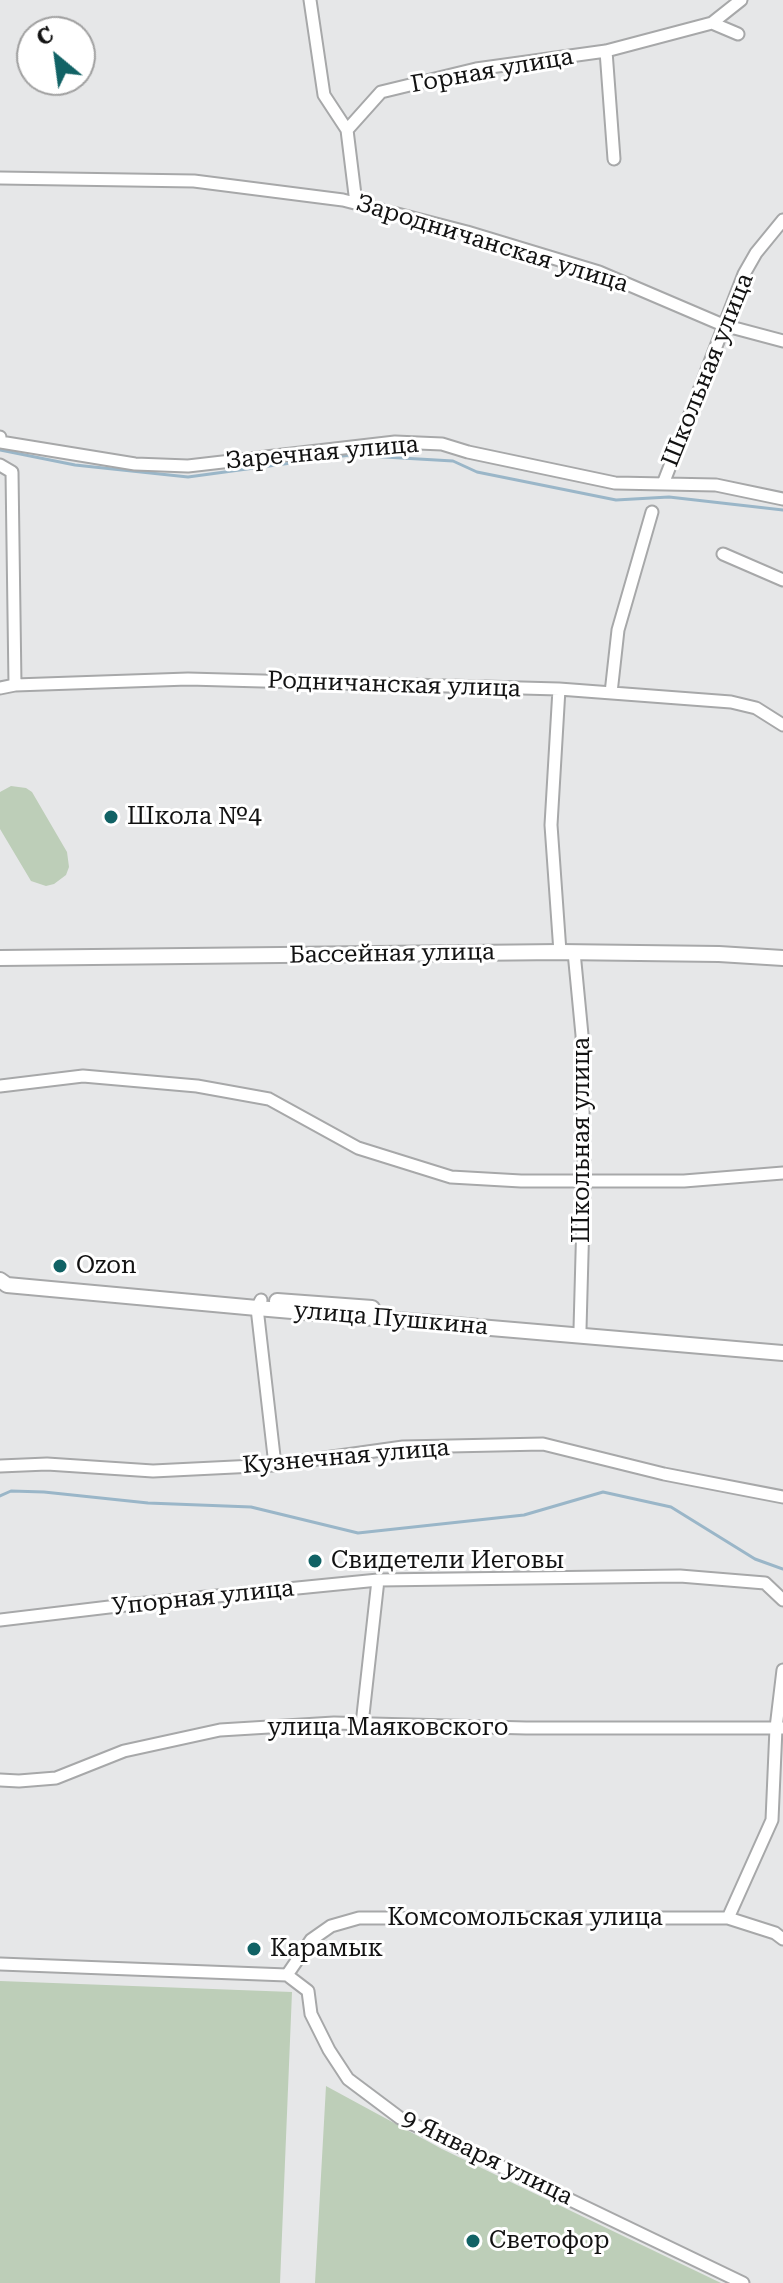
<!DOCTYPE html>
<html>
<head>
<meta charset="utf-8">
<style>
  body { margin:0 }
  #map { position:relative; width:783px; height:2283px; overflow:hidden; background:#e6e7e8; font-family:"Roboto Serif",serif }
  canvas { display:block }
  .north { position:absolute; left:16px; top:16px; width:80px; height:80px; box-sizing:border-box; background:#fff; border:2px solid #a0a0a0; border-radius:50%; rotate:331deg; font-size:22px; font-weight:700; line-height:32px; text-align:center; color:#121212 }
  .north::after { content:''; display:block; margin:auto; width:28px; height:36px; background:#116265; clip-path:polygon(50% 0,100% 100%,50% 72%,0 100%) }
</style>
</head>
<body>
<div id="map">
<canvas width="783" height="2283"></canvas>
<div class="north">С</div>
</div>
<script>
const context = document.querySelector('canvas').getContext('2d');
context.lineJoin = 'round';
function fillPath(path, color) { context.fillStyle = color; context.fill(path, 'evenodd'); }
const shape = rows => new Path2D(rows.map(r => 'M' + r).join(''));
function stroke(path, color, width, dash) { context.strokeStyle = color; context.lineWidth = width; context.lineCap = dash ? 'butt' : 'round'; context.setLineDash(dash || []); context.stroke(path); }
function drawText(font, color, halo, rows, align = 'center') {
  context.font = font + ' "Roboto Serif",serif'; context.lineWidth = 6; context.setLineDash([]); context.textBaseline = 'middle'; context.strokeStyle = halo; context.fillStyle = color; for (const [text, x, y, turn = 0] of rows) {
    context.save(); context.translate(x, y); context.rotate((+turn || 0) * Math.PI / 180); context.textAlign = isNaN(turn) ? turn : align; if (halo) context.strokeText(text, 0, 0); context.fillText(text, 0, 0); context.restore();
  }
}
fillPath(shape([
  [11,786,26,788,32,792,67,852,69,867,66,875,54,884,46,886,31,881,0,829,0,792],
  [0,1981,292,1992,280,2283,0,2283],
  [326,2086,442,2149,721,2283,315,2283]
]), '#bdceb8');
stroke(shape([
  [0,450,75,465,188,477,350,455,453,461,477,472,616,500,669,497,783,510],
  [0,1496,11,1491,44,1492,148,1503,251,1507,358,1533,524,1515,603,1492,671,1507,755,1559,783,1569]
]), '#9ab6c8', 3);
const minor = shape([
  [310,0,324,95,347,130,356,203],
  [712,23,738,34],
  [606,51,614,159],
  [347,130,381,92,476,69,606,51,712,23,741,0],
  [0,178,194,181,343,200,467,232,599,272,723,325,783,341],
  [0,437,0,442,135,464,188,466,395,442,442,444,468,452,615,483,716,485,783,499],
  [0,465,12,472,15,685],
  [663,484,744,274,756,253,783,220],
  [723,554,783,580],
  [0,688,15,685,188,679,559,689,731,702,756,708,783,725],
  [559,689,551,825,560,952],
  [611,693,618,630,652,512],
  [574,952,582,1035,584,1181,580,1329],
  [0,1086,83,1076,197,1086,269,1099,358,1148,451,1177,521,1181,684,1181,783,1173],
  [261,1300,257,1308,275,1465],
  [0,1466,47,1464,153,1471,275,1465,403,1447,543,1444,664,1474,783,1497],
  [0,1620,126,1605,378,1580,680,1576,765,1583,783,1600],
  [362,1724,378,1580],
  [0,1780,19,1781,56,1778,124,1751,220,1730,334,1723,526,1728,783,1728],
  [728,1918,772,1820,776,1728,783,1670],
  [0,1964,287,1975,311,1940,331,1926,359,1918,728,1918,775,1933,783,1939],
  [287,1975,308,1991,311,2014,329,2050,348,2079,400,2118,743,2283]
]);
const tertiary = shape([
  [0,958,560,952,719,954,783,958],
  [0,1280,7,1285,257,1308,783,1353],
  [277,1301,372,1308]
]);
stroke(minor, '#a7a8a9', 15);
stroke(tertiary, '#a7a8a9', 18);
stroke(minor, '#fff', 11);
stroke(tertiary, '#fff', 14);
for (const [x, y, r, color] of [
  [111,817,8,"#116265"],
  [60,1266,8,"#116265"],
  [315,1561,8,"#116265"],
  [254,1949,8,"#116265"],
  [473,2241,8,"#116265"]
]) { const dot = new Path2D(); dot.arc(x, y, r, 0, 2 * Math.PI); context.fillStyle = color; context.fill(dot); stroke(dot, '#fff', 3); }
drawText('24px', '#121212', '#fff', [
  ["Горная улица",492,71,-10],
  ["Зародничанская улица",492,244,17],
  ["Школьная улица",708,370,-68],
  ["Заречная улица",322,453,-5],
  ["Родничанская улица",394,685,2],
  ["Бассейная улица",392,954,-1],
  ["Школьная улица",582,1140,-90],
  ["улица Пушкина",391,1319,5],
  ["Кузнечная улица",346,1457,-5],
  ["Упорная улица",203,1598,-6],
  ["улица Маяковского",388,1728],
  ["Комсомольская улица",525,1918],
  ["9 Января улица",487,2158,26]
]);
drawText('24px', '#121212', '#fff', [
  ["Школа №4",127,817],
  ["Ozon",76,1266],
  ["Свидетели Иеговы",331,1561],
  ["Карамык",270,1949],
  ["Светофор",489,2241]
], 'left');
</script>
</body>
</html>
